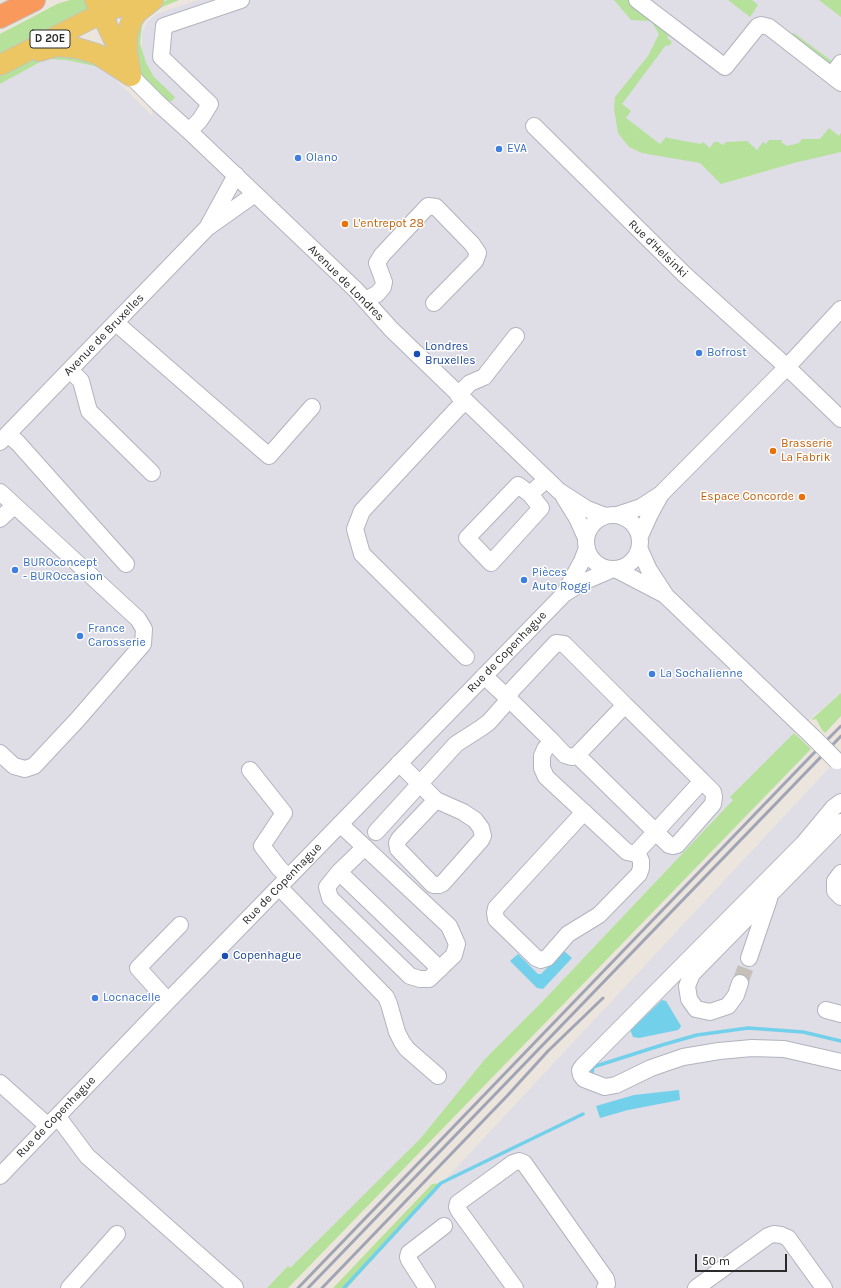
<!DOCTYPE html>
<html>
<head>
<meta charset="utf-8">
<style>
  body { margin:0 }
  #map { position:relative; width:841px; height:1288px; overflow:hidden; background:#ece5dd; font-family:Karla,sans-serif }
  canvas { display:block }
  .scale { position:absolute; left:695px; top:1254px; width:92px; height:18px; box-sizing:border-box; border:2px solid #2a2a2a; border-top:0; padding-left:5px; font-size:12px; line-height:14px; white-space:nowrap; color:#2a2a2a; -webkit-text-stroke:3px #fff; paint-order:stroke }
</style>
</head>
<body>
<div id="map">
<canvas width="841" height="1288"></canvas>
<div class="scale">50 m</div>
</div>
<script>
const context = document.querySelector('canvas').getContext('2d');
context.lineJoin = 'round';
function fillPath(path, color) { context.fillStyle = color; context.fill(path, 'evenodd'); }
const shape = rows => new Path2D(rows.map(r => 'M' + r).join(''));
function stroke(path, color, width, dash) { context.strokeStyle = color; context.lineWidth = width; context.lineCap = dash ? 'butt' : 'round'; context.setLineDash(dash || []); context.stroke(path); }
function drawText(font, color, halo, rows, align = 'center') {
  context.font = font + ' Karla,sans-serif'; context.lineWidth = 3; context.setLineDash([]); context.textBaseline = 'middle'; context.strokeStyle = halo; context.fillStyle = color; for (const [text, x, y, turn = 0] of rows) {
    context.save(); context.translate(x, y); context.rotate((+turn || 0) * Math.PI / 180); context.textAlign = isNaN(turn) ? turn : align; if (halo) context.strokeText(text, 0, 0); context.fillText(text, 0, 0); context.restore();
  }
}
fillPath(shape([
  [199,0,841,0,841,693,794,733,730,797,733,800,542,1002,485,1059,420,1139,290,1268,288,1266,267,1288,0,1288,0,84,42,61,57,59,66,60,104,68,153,117,142,48,142,33,148,21,159,13],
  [841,758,841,1288,347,1288,442,1183,830,767]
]), '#dfdde5');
fillPath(shape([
  [70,0,85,0,90,11,0,55,0,34,57,4],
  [167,0,179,0,162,7,145,20,142,26,140,43,146,63,154,77,175,97,172,101,166,102,135,68,136,25,159,3],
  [614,0,628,0,672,31,667,38,672,42,669,46,666,45,622,104,631,111,626,118,660,144,666,137,668,138,701,144,703,142,710,148,714,142,718,142,723,145,726,142,747,141,757,150,763,142,766,144,769,140,782,140,781,142,787,146,799,143,802,139,820,139,829,128,839,136,841,133,841,152,794,163,721,184,700,163,642,153,629,147,618,133,614,109,615,97,648,56,659,34,651,21,631,20],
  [728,0,752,0,758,5,750,17],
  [819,0,841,0,841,17],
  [794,33,833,62,828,66,787,35],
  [72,51,104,68,66,60,49,59,42,61,0,84,0,72,34,56],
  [841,693,841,716,825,733,822,730,816,719,813,720,812,719],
  [794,733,811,749,288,1288,267,1288,288,1266,290,1268,420,1139,485,1059,542,1002,733,800,730,797],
  [442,1183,347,1288,333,1288,432,1184]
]), '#b6e19b');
fillPath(shape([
  [564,951,572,958,543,989,537,988,510,961,518,954,538,974,541,974],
  [662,1000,666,1001,681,1026,680,1028,678,1030,639,1038,633,1037,631,1032,631,1030],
  [679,1090,680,1100,628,1110,600,1118,596,1106,634,1095]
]), '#73d0ea');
stroke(shape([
  [592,1073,593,1067,662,1045,697,1035,748,1028,803,1032,841,1041],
  [344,1288,441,1183,583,1114]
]), '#73d0ea', 3.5);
stroke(shape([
  [740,983,749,958]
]), '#c5c0b9', 16, [16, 8]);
const minor = shape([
  [637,0,725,67,758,26,761,25,769,27,841,83],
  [832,75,841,63],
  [131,76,159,104,189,131,356,290,391,329,559,491,587,509,605,516],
  [534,126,685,275,787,367,841,419],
  [189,131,200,120,210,104,161,57,164,26,241,0],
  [236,175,207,228,255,194],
  [365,300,377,294,383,287,384,282,377,263,382,255,428,206,436,207,472,244,478,253,475,261,434,303],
  [116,323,269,456,312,407],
  [70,370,81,381,89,411,152,473],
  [458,395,470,383,484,377,516,336],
  [8,434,18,443,126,564],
  [0,442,207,228],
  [0,492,138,619,144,629,143,644,78,719,34,766,25,769,14,766,0,753],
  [530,494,541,508,491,563,467,538,518,485,530,494,547,479],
  [661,494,787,367,841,309],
  [564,497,577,518,586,538],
  '586 542a27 27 0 1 1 54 0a27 27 0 1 1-54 0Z',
  [617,515,641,507,661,494,650,514,640,536],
  [0,519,14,506],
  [587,548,582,561,564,594,583,582,611,570],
  [640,550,649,570,666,596,815,739],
  [617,570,665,595],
  [466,657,362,554,355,529,362,511,457,409,466,401],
  [484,676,508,698,552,741,565,755,572,757,577,755,625,705,702,781,637,852,632,853,627,852,546,777,542,768,542,756,545,749,552,741],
  [577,755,669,845,673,846,677,845,713,804,714,797,713,792,702,781],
  [399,763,436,800,463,812,475,820,481,828,483,836,481,840,443,883,439,885,433,885,398,849,397,843,399,839,436,800],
  [250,770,284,813,262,846,279,868,288,877],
  [841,802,833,808,803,844,583,1066,580,1070,581,1075,584,1079,605,1087,616,1085,651,1068,683,1057,719,1051,752,1048,784,1049,841,1062],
  [584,812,496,908,495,913,496,919,536,958,541,960,547,958,568,934,599,915,639,874,641,868,641,861,637,852],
  [340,824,449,926,457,944,454,955,429,979,420,979,410,976,330,898,327,887,339,872,365,847],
  [376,832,456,744,481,728,489,722,504,705,512,690,556,643,564,644,625,705],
  [339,872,440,969],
  [841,873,835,881,835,891,841,897],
  [279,887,386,997,389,1004,397,1032,402,1042,407,1049,438,1076],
  [749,958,769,899],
  [740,983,736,995,728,1006,710,1012,696,1009,689,999,687,986,692,974,841,822],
  [168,1001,138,968,180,925],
  [826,1010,841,1014],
  [0,1083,48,1126],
  [58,1117,87,1156,235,1287],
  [0,1176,168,1001,564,594],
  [69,1288,117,1234],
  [427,1288,409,1260,408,1257,409,1253,444,1226],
  [515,1288,459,1211,457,1207,458,1203,513,1163,519,1161,524,1163,606,1279,607,1284,605,1288],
  [696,1288,768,1236,774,1234,781,1235,788,1238,824,1288]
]);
const major = shape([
  [95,0,126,65],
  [40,51,57,46,77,48,97,54,131,76],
  [0,65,100,14,136,0],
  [131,76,127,52,127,35,132,19,138,12,153,0]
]);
const highway = shape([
  [0,17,34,0]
]);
stroke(minor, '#b0b4be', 18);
stroke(major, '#c3c3c3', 22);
stroke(highway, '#c3c3c3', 24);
stroke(minor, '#fff', 16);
stroke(major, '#ecc662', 20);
stroke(highway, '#f9995b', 22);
stroke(shape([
  [298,1288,810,757,841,726],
  [308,1288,841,736],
  [322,1288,507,1096,548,1051,603,998]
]), '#a0a4b4', 3);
const minorBridge = shape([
  [815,739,837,761]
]);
stroke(minorBridge, '#b0b4be', 18, []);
stroke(minorBridge, '#fff', 16);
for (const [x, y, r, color] of [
  [499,149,4,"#3f7fe0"],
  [298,158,4,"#3f7fe0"],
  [345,224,4,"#e8710a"],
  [699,353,4,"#3f7fe0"],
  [417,354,4,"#1a4fb4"],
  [773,451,4,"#e8710a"],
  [802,497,4,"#e8710a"],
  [15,570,4,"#3f7fe0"],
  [524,580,4,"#3f7fe0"],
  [80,636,4,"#3f7fe0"],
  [652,674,4,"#3f7fe0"],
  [225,956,4,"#1a4fb4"],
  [95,998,4,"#3f7fe0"]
]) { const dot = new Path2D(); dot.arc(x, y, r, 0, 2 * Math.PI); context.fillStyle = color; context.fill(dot); stroke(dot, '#fff', 1.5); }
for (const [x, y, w] of [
  [50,39,40]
]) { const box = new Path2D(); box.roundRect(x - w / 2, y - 9, w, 18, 3); context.fillStyle = '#fff'; context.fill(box); stroke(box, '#2a2a2a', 1); }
drawText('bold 11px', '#2a2a2a', null, [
  ["D 20E",50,39]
]);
drawText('12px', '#366cbe', '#fff', [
  ["EVA",507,149],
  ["Olano",306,158],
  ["Bofrost",707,353],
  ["BUROconcept",23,563],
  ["- BUROccasion",23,577],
  ["Pièces",532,573],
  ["Auto Roggi",532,587],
  ["France",88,629],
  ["Carosserie",88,643],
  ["La Sochalienne",660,674],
  ["Locnacelle",103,998]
], 'left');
drawText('12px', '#c56008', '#fff', [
  ["L'entrepot 28",353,224],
  ["Brasserie",781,444],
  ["La Fabrik",781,458],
  ["Espace Concorde",794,497,"right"]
], 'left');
drawText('12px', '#2a2a2a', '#fff', [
  ["Rue d'Helsinki",658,249,44],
  ["Avenue de Londres",346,283,45],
  ["Avenue de Bruxelles",104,335,-46],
  ["Rue de Copenhague",507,652,-46],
  ["Rue de Copenhague",282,884,-46],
  ["Rue de Copenhague",56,1117,-46]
]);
drawText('12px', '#164399', '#fff', [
  ["Londres",425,347],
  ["Bruxelles",425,361],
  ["Copenhague",233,956]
], 'left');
</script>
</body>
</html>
